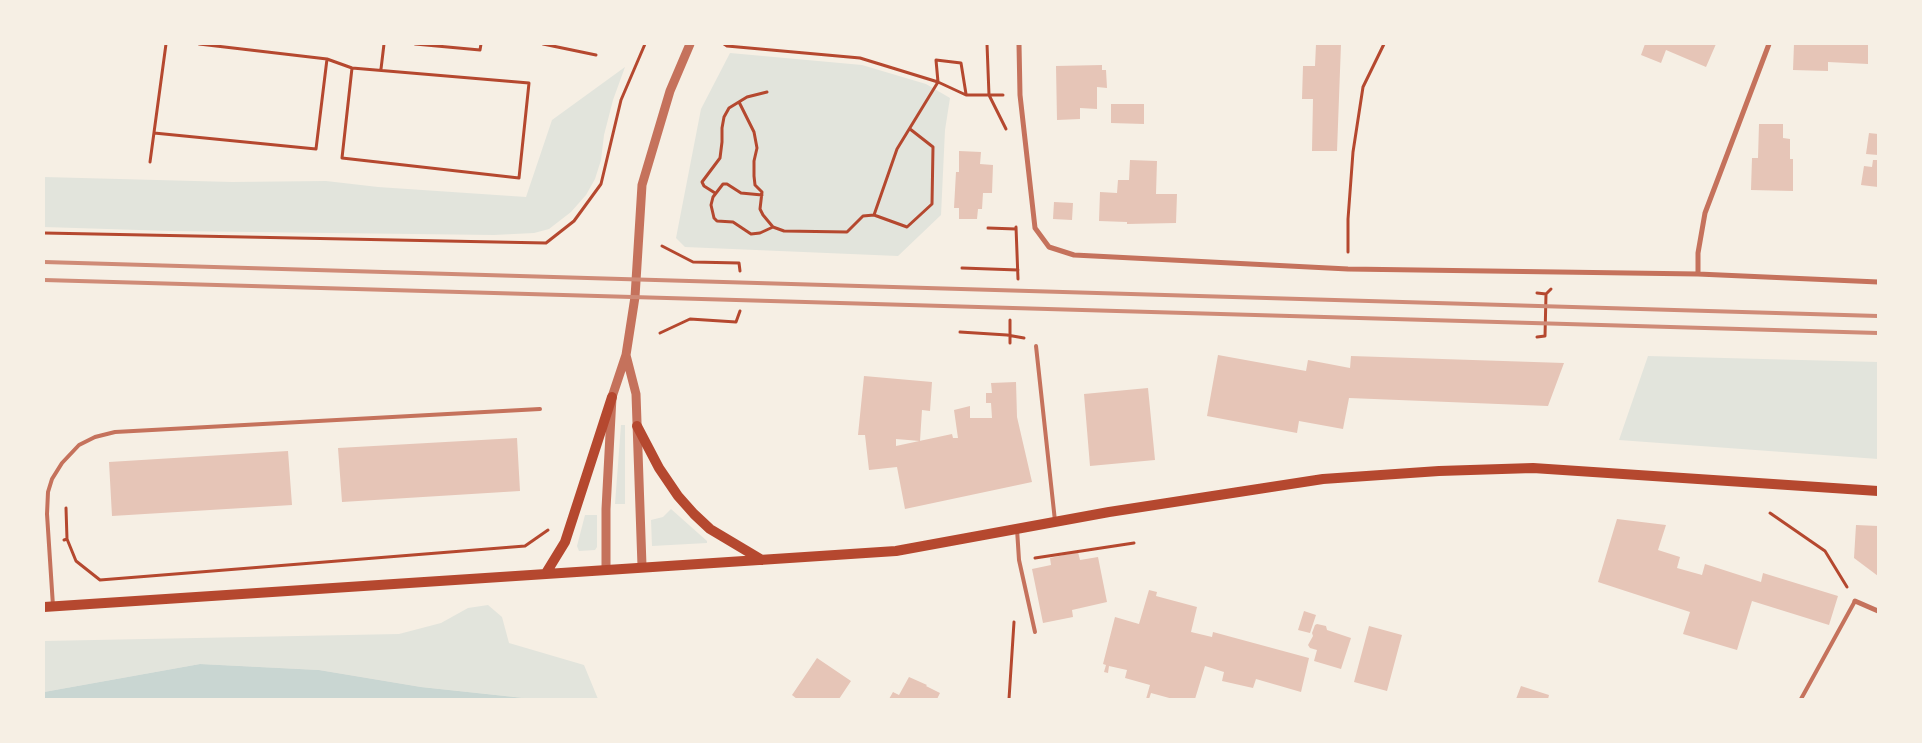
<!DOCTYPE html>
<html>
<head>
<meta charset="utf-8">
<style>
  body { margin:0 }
  #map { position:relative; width:1922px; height:743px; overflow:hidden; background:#f6efe4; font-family:"Roboto Condensed",sans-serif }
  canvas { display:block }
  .frame { position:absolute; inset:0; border:45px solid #f6efe4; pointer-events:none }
</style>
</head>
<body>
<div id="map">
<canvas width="1922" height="743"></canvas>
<div class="frame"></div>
</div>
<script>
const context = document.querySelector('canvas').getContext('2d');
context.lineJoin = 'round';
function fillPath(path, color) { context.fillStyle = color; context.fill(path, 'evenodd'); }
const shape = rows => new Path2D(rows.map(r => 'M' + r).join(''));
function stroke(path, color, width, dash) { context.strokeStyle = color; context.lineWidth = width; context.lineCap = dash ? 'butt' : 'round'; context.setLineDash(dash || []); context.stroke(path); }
fillPath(shape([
  [730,53,862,65,926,84,950,98,945,130,941,215,898,256,685,247,676,238,701,109],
  [625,67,613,100,604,135,601,160,595,179,586,195,571,212,549,229,534,233,494,235,171,231,44,227,44,177,232,182,326,181,378,187,526,197,552,120],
  [1648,356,1878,362,1878,459,1619,440],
  [621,425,625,425,625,504,615,504],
  [671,509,707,541,707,543,652,546,651,520,663,517],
  [585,515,597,515,597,547,595,550,579,551,577,546],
  [488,605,502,617,509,643,584,665,598,699,533,699,421,687,319,670,200,664,44,692,44,641,399,634,441,623,468,608]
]), '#e2e4dc');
fillPath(shape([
  [200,664,319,670,421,687,533,699,44,699,44,692]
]), '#c9d6d2');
fillPath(shape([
  [1316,44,1341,44,1337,151,1312,151,1313,99,1302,99,1303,66,1315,66],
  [1645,44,1716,44,1706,67,1666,50,1661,63,1641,55],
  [1794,44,1868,44,1868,64,1828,62,1828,71,1793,70],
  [1102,65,1102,70,1106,70,1107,88,1097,87,1097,109,1080,108,1080,119,1057,120,1056,66],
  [1111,104,1144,104,1144,124,1111,123],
  [1759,124,1783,124,1783,138,1790,139,1790,159,1793,159,1793,191,1751,190,1752,158,1758,158],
  [1869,133,1878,134,1878,155,1866,154],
  [959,151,981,152,980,164,993,165,992,193,983,193,982,209,978,209,977,219,959,219,959,208,954,208,956,172,959,172],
  [1130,160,1157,161,1156,194,1177,194,1176,223,1127,224,1127,222,1099,221,1100,192,1117,193,1118,180,1129,180],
  [1873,160,1878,160,1878,187,1861,185,1864,166,1872,167],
  [1054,202,1073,203,1072,220,1053,219],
  [1218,355,1306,371,1308,360,1350,368,1351,356,1564,363,1548,406,1349,398,1343,429,1299,421,1297,433,1207,416],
  [864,376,932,382,930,411,922,410,920,441,896,439,896,446,952,434,953,438,958,438,954,410,970,406,970,418,992,418,991,403,986,403,986,393,992,393,991,383,1016,382,1017,417,1032,482,905,509,897,467,869,470,865,435,858,435],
  [1148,388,1155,460,1090,466,1084,394],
  [517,438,520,491,342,502,338,448],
  [288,451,292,505,112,516,109,462],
  [1617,519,1666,525,1658,550,1680,557,1677,568,1702,575,1705,564,1761,582,1763,573,1838,596,1829,625,1752,601,1737,650,1683,634,1690,612,1598,582],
  [1856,525,1878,526,1878,576,1854,558],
  [1078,552,1080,560,1098,557,1107,602,1072,610,1073,617,1043,623,1032,569,1051,565,1050,558],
  [1149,590,1157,592,1156,596,1197,607,1191,632,1212,637,1213,632,1309,658,1301,692,1256,679,1253,688,1222,681,1224,672,1205,666,1195,699,1173,699,1151,693,1149,699,1146,699,1150,685,1125,678,1127,670,1109,666,1108,673,1104,672,1106,665,1103,664,1115,617,1139,624],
  [1304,611,1316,615,1310,633,1298,630],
  [1317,624,1326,626,1327,630,1351,638,1341,669,1314,661,1317,650,1310,648,1308,645,1313,636,1312,633,1315,625],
  [1369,626,1402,635,1387,691,1354,682],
  [817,658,851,681,839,699,797,699,792,695],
  [909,677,927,685,926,686,940,693,937,699,889,699,893,692,899,695],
  [1521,686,1549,695,1548,699,1516,699]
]), '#e6c5b7');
stroke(shape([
  [199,44,327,59,352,68,529,83,519,178,342,158,352,68],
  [415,44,480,50,481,44],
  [543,44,596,55],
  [724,44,727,46,860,58,938,82,966,95,1003,95],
  [987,44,989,95,1006,129],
  [381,69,384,44],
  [739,102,754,132,757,148,754,161,754,176,755,185,762,192,760,209,763,215,773,227,784,231,847,232,863,216,874,215,907,227,932,204,933,147,910,129],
  [154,133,316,149,327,59],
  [150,162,166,44],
  [715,193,704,186,702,182,720,158,722,142,722,128,724,117,729,108,747,97,767,92],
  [762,195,741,193,727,184,723,184,713,197,711,205,714,218,717,221,733,222,751,234,760,233,773,227],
  [874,215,897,149,938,82,936,60,961,63,966,94],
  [1016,227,1018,279],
  [988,228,1016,229],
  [44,233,546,243,574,221,601,184,621,100,645,44],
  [662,246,693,262,739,263,740,271],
  [1348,252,1348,219,1353,152,1363,87,1384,44],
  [962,268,1018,270],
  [1537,293,1546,294,1551,289],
  [1010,320,1010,343],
  [960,332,1007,335,1024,338],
  [660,333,690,319,736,322,740,311],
  [1537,337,1545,336,1546,294],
  [66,508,67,539],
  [1770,513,1825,551,1847,587],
  [64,540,67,539,76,561,100,580,525,546,548,530],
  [1035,558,1134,543],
  [1009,699,1014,622]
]), '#b5482f', 3);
stroke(shape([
  [1036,346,1055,521],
  [1017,529,1019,560,1035,632],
  [53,606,47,514,48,492,52,479,62,463,79,445,95,437,115,432,540,409],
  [1801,699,1855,601]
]), '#c5725c', 4);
stroke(shape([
  [1019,44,1020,95,1035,228,1049,247,1074,255,1348,269,1698,274,1878,282],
  [1698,274,1698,253,1705,213,1769,44],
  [1855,601,1878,611]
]), '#c5725c', 5);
stroke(shape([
  [626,355,636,394,642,566],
  [606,569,606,509,612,397,626,355,635,297,642,185,670,91,690,44]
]), '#c5725c', 9);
stroke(shape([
  [637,426,659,468,678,496,694,514,710,529,762,560],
  [546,573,565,542,612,397],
  [44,607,896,551,1109,512,1323,479,1439,471,1533,468,1878,491]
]), '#b5482f', 10);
stroke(shape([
  [44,262,1878,316],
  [44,280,1878,333]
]), '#cf8b77', 4);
</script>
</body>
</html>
